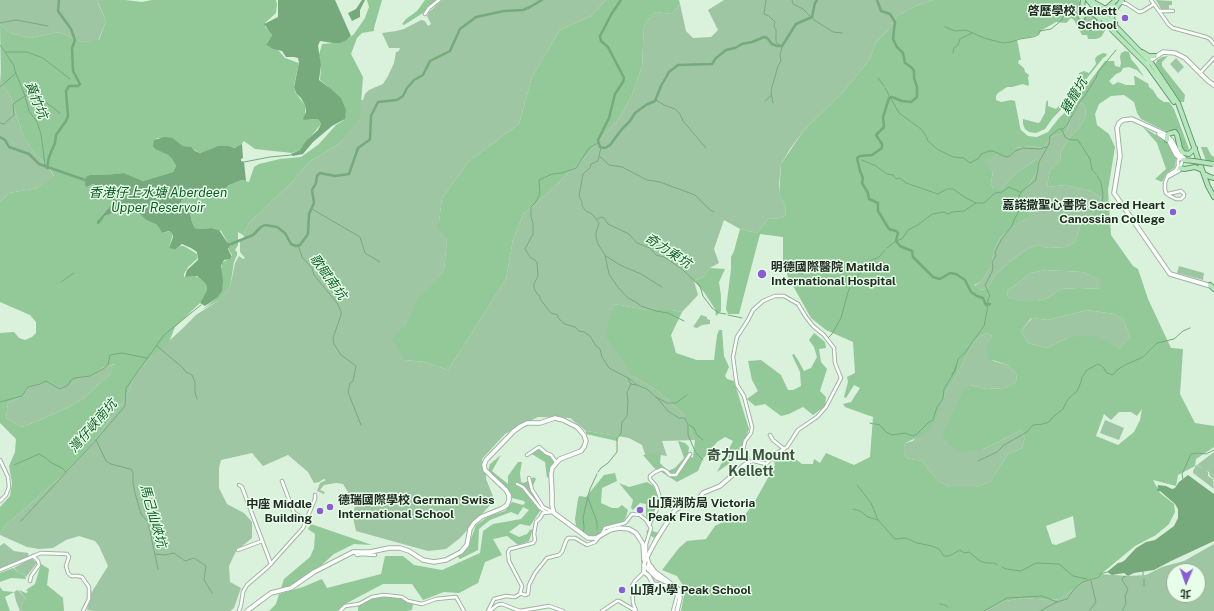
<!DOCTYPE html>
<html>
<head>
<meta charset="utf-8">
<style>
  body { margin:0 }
  #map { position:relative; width:1214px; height:611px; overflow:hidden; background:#daf1dc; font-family:"Public Sans","Noto Sans TC",sans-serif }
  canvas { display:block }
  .north { position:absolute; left:1166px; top:563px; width:40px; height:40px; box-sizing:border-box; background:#e7ffe9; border:1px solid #98aa9a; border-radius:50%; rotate:182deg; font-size:11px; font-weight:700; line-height:16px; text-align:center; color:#222b23 }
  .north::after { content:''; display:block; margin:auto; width:14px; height:18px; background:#8a5dd7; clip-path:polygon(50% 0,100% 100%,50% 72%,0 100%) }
</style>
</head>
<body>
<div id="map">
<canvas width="1214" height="611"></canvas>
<div class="north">北</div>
</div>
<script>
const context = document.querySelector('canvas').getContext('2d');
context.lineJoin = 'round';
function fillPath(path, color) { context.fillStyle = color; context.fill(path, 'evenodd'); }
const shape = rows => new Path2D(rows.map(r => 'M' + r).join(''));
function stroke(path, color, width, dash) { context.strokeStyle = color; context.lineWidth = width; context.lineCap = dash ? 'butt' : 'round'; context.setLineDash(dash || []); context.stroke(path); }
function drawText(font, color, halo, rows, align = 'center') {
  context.font = font + ' "Public Sans","Noto Sans TC",sans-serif'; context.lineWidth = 3; context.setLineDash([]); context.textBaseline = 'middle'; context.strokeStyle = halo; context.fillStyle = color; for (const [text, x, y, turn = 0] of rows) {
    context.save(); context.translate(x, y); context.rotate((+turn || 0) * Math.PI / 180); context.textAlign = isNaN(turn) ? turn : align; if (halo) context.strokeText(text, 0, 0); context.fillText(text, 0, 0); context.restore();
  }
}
fillPath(shape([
  [0,0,102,0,98,3,106,21,98,41,82,42,59,32,30,38,10,33,0,24],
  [442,0,606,0,591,16,560,30,532,77,519,124,469,161,442,198,439,222,447,239,444,271,419,298,404,327,405,360,425,362,448,370,506,279,513,239,524,213,538,202,586,156,620,117,632,95,642,66,644,25,655,12,672,14,680,4,686,31,693,38,711,37,718,30,708,10,724,0,934,0,915,6,897,16,889,29,876,42,870,59,844,91,804,130,790,149,781,164,779,184,779,195,785,204,786,215,781,218,768,219,757,233,740,229,724,220,714,249,719,263,710,268,703,277,694,281,698,295,682,312,672,310,647,310,614,304,611,316,633,376,658,391,684,415,695,440,662,441,667,456,655,454,647,460,642,445,629,438,586,431,570,418,538,417,505,434,482,459,486,474,486,479,493,496,491,504,460,538,446,549,428,551,356,531,353,518,355,503,343,484,336,483,324,485,320,490,325,492,324,494,317,491,320,483,326,480,324,479,319,482,314,483,308,472,288,455,263,466,252,453,221,460,219,468,219,488,227,504,244,513,252,522,252,538,236,551,229,566,230,582,241,588,234,608,230,611,94,611,87,610,90,595,108,566,99,546,95,541,79,536,66,540,53,548,39,549,27,547,0,535,0,533,6,525,71,468,90,446,125,399,135,376,149,359,181,330,196,315,219,300,230,287,235,263,239,256,243,259,245,258,240,252,240,241,245,239,243,235,249,223,292,182,309,162,340,143,359,118,361,100,363,100,365,94,369,90,383,84,388,76,394,63,396,52,399,51,400,48,389,48,382,33,396,31,404,29,421,20,425,21,428,26,431,24,427,16,429,12],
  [1156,0,1172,1,1172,5,1169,5,1169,9,1161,9],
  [1088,14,1092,14,1099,20,1092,26,1088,26,1084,22,1084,18],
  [1176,58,1184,67,1178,73,1170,64],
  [0,71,1,83,10,95,23,135,34,153,48,165,54,177,38,188,9,193,0,202],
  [1082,103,1086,108,1085,118,1079,128,1068,139,1061,152,1060,161,1050,170,1047,187,1065,185,1091,191,1101,198,1096,209,1081,224,1075,242,1066,247,1048,248,1038,245,1029,248,1013,259,995,275,988,288,981,290,974,286,981,282,991,266,994,250,1000,238,1015,225,1028,218,1023,195,1038,169,1038,158,1016,173,1001,189,993,189,991,183,993,171,984,162,998,154,1015,148,1032,146,1043,148,1051,137,1066,132,1076,106],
  [1179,266,1204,273,1203,280,1177,273],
  [1046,270,1083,272,1095,278,1101,278,1101,289,1079,288,1061,289,1046,299,1037,301,1020,301,1008,297,1007,290,1017,284,1030,273],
  [1087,310,1114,314,1123,319,1130,337,1119,349,1069,337,1047,348,1028,343,1021,331,1032,318,1048,320],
  [701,315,707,317,707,319,710,320,710,324,702,325,697,328,693,327],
  [987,333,992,336,988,347,993,361,1008,365,1017,375,1016,382,1005,388,986,389,970,385,982,450,1021,430,1025,438,1022,448,1008,454,990,482,976,487,950,487,938,481,922,461,906,458,904,452,904,447,905,443,913,441,941,405,946,391,954,380,975,339],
  [116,364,110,374,84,398,69,407,38,421,22,427,6,418,8,403,24,395,28,388,40,383,72,383,80,378,94,375,102,368],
  [1105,420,1124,428,1119,440,1100,433],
  [1214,452,1214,479,1210,476,1209,472,1205,470,1208,472,1208,476,1213,479,1214,489,1193,473,1193,471,1196,465,1204,469,1197,465],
  [4,543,14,551,28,553,29,557,0,569,0,546],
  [1214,544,1214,611,986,611,1005,601,1023,598,1050,600,1060,599,1076,587,1101,574,1127,576,1146,575,1162,567,1184,561],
  [1174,571,1198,571,1198,595,1174,595],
  [31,558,37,563,26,577,25,575,19,573,14,568],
  [17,590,19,591,26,599,25,601,23,601,21,608,23,611,20,611,16,601,14,592]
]), '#9fc6a2');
fillPath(shape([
  [102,0,125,0,142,2,152,0,276,0,277,4,276,13,265,23,265,27,270,31,272,35,267,43,267,46,278,50,285,58,299,63,294,85,295,92,305,105,305,120,316,119,319,120,321,124,300,150,292,153,255,149,244,141,240,146,236,148,229,146,216,147,200,153,189,147,183,146,173,138,157,138,154,142,154,148,168,155,172,159,176,166,173,172,143,181,124,173,98,176,88,187,93,184,105,189,112,195,114,199,113,203,97,221,109,214,115,212,124,203,128,203,146,220,157,225,162,233,171,231,172,233,172,237,169,248,175,250,180,246,184,246,197,254,197,259,188,267,184,274,184,277,195,276,199,278,206,284,207,290,200,303,175,327,169,342,149,359,135,376,125,399,90,446,71,468,6,525,0,533,0,507,10,496,12,483,9,466,15,452,16,439,0,423,0,333,14,332,19,338,25,340,32,337,36,333,36,322,30,315,0,302,0,202,9,193,38,188,54,176,48,165,34,153,23,135,10,95,1,83,0,24,10,33,30,38,59,32,82,42,99,40,106,21,98,2],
  [115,364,110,374,84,398,69,407,38,421,22,427,6,418,8,403,24,395,28,388,40,383,54,383,59,386,72,383,80,378,94,375,102,368],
  [367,0,382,0,374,28,374,31,362,33,357,38,351,54,363,77,360,118,340,143,309,162,292,182,249,223,243,235,238,232,238,245,235,250,237,252,237,255,234,262,230,287,219,300,203,309,217,298,222,263,226,260,232,258,232,255,229,250,228,243,221,231,213,228,200,229,195,228,192,222,189,210,180,204,180,202,184,198,209,193,215,197,220,196,226,188,233,182,241,180,249,182,254,167,259,164,280,159,301,157,319,144,336,125,344,120,330,88,320,80,321,68,319,55,322,44,333,43,347,40,354,34,365,18,369,7],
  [425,0,437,0,423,13,404,25,402,24,406,19,417,11],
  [606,0,679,0,680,4,672,14,655,12,644,25,642,66,632,95,620,117,586,156,538,202,524,213,513,239,506,279,448,370,425,362,405,360,392,339,404,327,418,298,444,271,447,239,436,225,439,222,442,198,469,161,519,124,532,77,560,30,591,16],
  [934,0,1079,0,1081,4,1078,18,1081,27,1090,31,1095,29,1101,24,1106,29,1101,37,1096,39,1088,39,1087,35,1082,35,1074,20,1071,18,1066,23,1056,22,1042,30,1039,34,1031,37,1017,39,1021,60,1019,60,1018,63,1024,68,1025,72,1029,75,1028,78,1029,84,1028,86,1023,84,1012,87,1007,87,998,93,996,96,996,100,1001,102,1011,100,1015,101,1020,127,1021,130,1028,136,1037,137,1048,132,1059,118,1070,108,1105,61,1114,61,1115,66,1120,67,1121,63,1120,57,1121,53,1125,51,1129,52,1131,59,1137,66,1144,77,1137,70,1129,67,1123,68,1121,72,1116,74,1109,81,1113,85,1118,82,1126,85,1135,85,1134,76,1135,76,1147,83,1148,83,1149,87,1153,90,1158,98,1164,102,1169,102,1174,109,1189,149,1187,151,1182,149,1180,133,1178,131,1172,130,1165,131,1141,119,1137,113,1134,102,1124,95,1111,96,1099,104,1095,114,1097,125,1109,134,1115,147,1108,190,1111,235,1133,266,1138,269,1148,299,1171,348,1183,349,1180,394,1195,423,1214,426,1214,447,1196,459,1195,466,1178,475,1176,486,1153,480,1160,493,1174,504,1175,512,1169,524,1156,535,1135,546,1101,574,1076,587,1060,599,1050,600,1023,598,1005,601,986,611,681,611,685,589,677,576,662,570,679,548,687,541,706,539,715,526,723,522,741,520,754,503,775,465,773,459,789,454,802,464,813,464,814,459,820,463,826,453,854,465,870,457,873,417,845,407,843,404,851,402,860,388,854,385,846,398,844,397,848,382,847,377,855,373,853,342,826,330,811,318,788,277,783,263,783,237,760,234,739,314,728,314,726,309,731,269,731,257,734,251,740,229,757,233,768,219,781,218,786,215,785,204,779,195,781,164,804,130,844,91,870,59,876,42,889,29,897,16,915,6],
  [1082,103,1086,108,1085,118,1079,128,1068,139,1061,152,1060,161,1050,170,1047,187,1065,185,1091,191,1101,198,1096,209,1081,224,1075,242,1066,247,1048,248,1038,245,1029,248,1013,259,995,275,988,288,981,290,974,285,981,282,991,266,994,250,1000,238,1015,225,1028,218,1030,203,1023,195,1038,169,1038,158,1016,173,1001,189,993,189,991,183,993,171,985,162,998,154,1001,158,1008,156,1015,148,1032,146,1043,148,1051,137,1066,132,1076,106],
  [1046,270,1083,272,1095,278,1101,278,1101,289,1079,288,1061,289,1046,299,1037,301,1021,301,1008,297,1007,290,1017,284,1030,273],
  [1087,310,1114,314,1123,319,1130,337,1119,349,1095,336,1069,337,1047,348,1028,343,1021,331,1031,318,1048,320],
  [987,333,992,336,987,347,989,359,1008,365,1017,375,1016,382,1005,388,986,389,970,385,963,391,942,436,951,446,960,452,982,450,1021,430,1025,438,1022,448,1008,454,990,482,976,487,950,487,938,481,922,461,906,458,904,452,904,447,905,443,925,434,936,420,946,391,954,380,975,339],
  [1142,409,1140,420,1134,432,1118,445,1096,436,1104,414,1111,420,1119,412,1131,412,1137,416],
  [1073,516,1076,537,1056,545,1052,544,1046,526],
  [1103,53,1107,54,1106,56,1103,58,1069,101,1052,119,1045,129,1036,133,1029,132,1025,129,1023,124,1023,119,1038,123,1040,122,1045,113,1046,102,1048,100,1048,106,1056,109,1061,104,1063,106,1069,101,1079,83,1079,73,1084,71,1089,73,1096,64,1095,59,1097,56],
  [1168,56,1162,62,1162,66,1185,95,1184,102,1181,102,1156,64,1157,60,1162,57],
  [1143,127,1166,141,1176,158,1175,167,1167,173,1162,182,1155,179,1166,169,1157,143],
  [1201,147,1207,147,1211,155,1214,157,1214,163,1206,161],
  [710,268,725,269,719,282,721,296,721,311,716,316,715,309,704,292,694,281,703,277],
  [614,304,647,310,672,310,682,312,671,335,676,353,697,360,714,360,717,335,719,330,722,330,724,356,729,367,725,376,727,379,734,381,749,429,740,456,717,472,733,441,725,437,717,442,703,459,698,471,677,482,660,471,656,470,643,455,661,452,660,463,668,471,675,468,684,458,678,441,685,443,689,447,688,455,693,458,695,440,684,415,658,391,633,376,605,335],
  [814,333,825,342,826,348,819,349,821,362,827,369,820,391,826,397,825,406,813,415,803,407,789,414,781,416,765,404,755,406,747,399,758,391,752,380,748,361,761,360,781,375,788,390,793,390,801,386,800,372,792,355,794,354,798,360,804,371,811,368,817,357,814,347,809,340],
  [586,431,618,436,617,441,586,434],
  [535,450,540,450,549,455,554,463,551,469,550,476,547,478,545,462,530,453],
  [501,455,492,471,508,484,508,476,518,462,522,462,520,473,521,482,524,483,534,477,536,479,531,490,546,508,540,511,530,526,520,524,509,532,519,537,527,534,530,530,533,529,529,541,518,545,507,536,493,539,502,555,485,562,478,583,459,593,444,592,423,600,412,584,383,584,347,603,337,611,269,611,276,604,279,594,303,587,322,579,327,588,381,574,385,556,403,556,414,565,442,570,480,553,483,531,493,524,521,519,529,510,523,507,518,515,511,512,490,520,479,529,478,550,460,559,457,556,465,551,469,544,476,525,489,516,505,511,512,502,523,505,525,503,524,501,512,498,509,491,488,471,490,464],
  [615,473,617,481,602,488,601,503,612,508,618,508,622,505,628,510,626,517,623,522,609,525,606,529,596,536,590,537,576,526,575,519,578,499,579,496,586,497,604,475],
  [647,482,653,486,657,493,657,496,652,496,652,504,657,506,651,524,652,531,659,533,654,538,646,532,649,528,646,516,646,504,640,503,633,510,631,508,633,500,619,483,629,487],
  [311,524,372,545,354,544,334,554,317,569,290,586,281,588,284,579,310,557,314,548,315,534,308,529],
  [41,564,49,569,47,585,63,598,64,611,23,611,21,608,23,601,25,601,26,599,19,590,26,593,28,592,26,590,35,584],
  [13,568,19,573,25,575,26,579,11,578,0,582,0,573],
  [0,587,3,591,14,592,5,597,10,611,0,611],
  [384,596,402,598,413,603,412,610,407,611,358,611,358,606,363,604,371,598]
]), '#93c899');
fillPath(shape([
  [278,0,335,0,351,36,347,40,340,43,333,43,320,41,318,46,321,65,319,80,330,88,341,98,346,110,345,119,332,126,313,142,303,154,293,156,291,155,291,154,300,150,306,141,318,130,321,124,319,120,316,119,305,120,303,119,306,112,305,105,301,98,296,93,294,87,299,63,298,58,294,57,286,57,282,51,273,49,266,45,272,35,264,24,278,17],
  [362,0,365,0,360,10,360,17,352,21,348,13,356,9],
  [164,137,173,138,183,146,191,147,195,151,200,153,218,146,229,146,235,148,242,144,243,158,241,159,241,161,244,162,246,181,241,180,229,185,218,197,215,197,209,193,184,198,180,203,189,210,192,222,195,228,200,229,212,228,219,230,227,242,231,244,228,249,232,257,230,259,224,260,221,266,223,281,222,291,217,298,205,306,200,303,207,290,206,284,197,276,185,277,187,270,198,260,197,252,191,248,182,244,175,250,169,248,173,237,172,233,169,231,162,233,157,225,146,220,128,203,124,203,115,212,105,216,99,224,97,224,97,221,113,203,113,195,105,189,93,184,87,187,85,185,86,177,90,175,104,175,124,173,143,181,173,172,176,166,172,159,168,155,155,149,153,146,154,140],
  [1188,475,1214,494,1214,541,1171,561,1154,570,1134,573,1128,576,1124,573,1112,575,1107,572,1118,563,1122,562,1125,560,1136,548,1146,542,1155,540,1174,526,1178,518,1178,509,1175,504,1160,491,1157,491,1158,485,1166,486,1172,489,1175,488,1179,482]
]), '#76aa7c');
stroke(shape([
  [766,0,764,14,769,16,775,22,774,27,776,29,776,42,782,47,780,55,781,61,778,66,772,87,771,93,773,103],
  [792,0,793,4,803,9,810,16],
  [812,17,814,20,833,32,842,33],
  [0,23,16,20,48,26],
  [945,27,955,31,966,30,984,38,1003,43,1011,42,1020,39,1033,37,1038,35,1040,31,1051,29,1062,20,1064,13,1069,9,1074,7,1080,7],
  [0,45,5,52,14,66,15,71,25,96,29,111,37,122,41,134,45,165],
  [6,52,27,52,43,58,70,79],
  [953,53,954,48,958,45,960,39,972,33],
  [878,78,884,86],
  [0,87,16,73],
  [885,88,899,113,921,129,926,136,928,141,937,149,953,157,964,158,970,163,979,158,981,154,989,151,993,151,1006,157,1010,156,1015,151,1023,148,1040,149,1046,147],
  [656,100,664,105,675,109,680,114,683,121,706,148],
  [765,101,772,95],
  [0,123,4,124,14,115,13,104,25,96,30,94,39,97,60,113],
  [1062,130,1065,137,1068,139,1073,140,1078,140,1090,159,1092,170,1096,174],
  [598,143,589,148,576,168,562,173,552,174,539,180,540,194,535,203,531,207,531,217,533,223,533,234,525,249,530,257,536,261,537,263,538,276,534,284,534,288,537,294,540,296,540,299,551,313,558,315,558,318,565,324,575,327,579,331,584,332,590,336,596,346,600,349,602,357,609,368,630,379,637,385,647,389,659,400,668,411,679,418,685,418,688,425,688,435,695,451],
  [601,147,598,161,591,164,590,168,583,174,579,196,582,202,582,206,586,211,592,214,599,223,596,233,596,237,598,244,605,255,609,274,617,286,628,298,634,301],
  [600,157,602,158,609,165,622,167,647,180,660,182,695,195,710,210,714,212],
  [862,160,876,166,887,174,893,175,896,179,900,178,906,183,938,194,947,189,953,189,966,198,976,203],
  [244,162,270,157,291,155],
  [1097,176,1101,182,1103,195,1102,208,1100,211],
  [1021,192,1036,180,1039,162,1049,144,1050,136,1059,129,1063,129,1067,125,1080,101,1084,97,1096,78,1098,72,1116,50],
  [977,203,984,203,995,193,1002,192,1009,187,1020,192],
  [312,209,360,237,365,253,380,262],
  [597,219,601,217,604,218,608,224,629,234,637,243,650,248,656,255,664,257,682,269,700,286,703,296,712,308,719,313,726,314],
  [298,245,302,257,312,268,314,275,337,303,341,311,341,315,333,338,334,344,341,355,356,366,353,381,350,383,348,392,361,425],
  [887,248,896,241,902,239,908,230,918,225,932,214,944,212,948,214,952,212,964,211,976,203],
  [606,256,620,265,641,274,662,287],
  [61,282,74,273],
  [634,301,640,305],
  [641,306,656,311,668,313,684,321],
  [728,315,742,318],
  [828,338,832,334,841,318,848,292,851,285,857,280,858,275,866,267,868,262,879,257,885,250],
  [157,346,183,368,186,372,192,375,195,382,195,392,197,399],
  [952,375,956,367],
  [1083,376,1087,370,1098,364,1103,367,1107,373,1113,375,1117,370,1125,365,1143,357,1157,343,1174,339,1183,331,1190,328],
  [628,379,631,384,636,385],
  [656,397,667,403,676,403,687,395],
  [0,402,22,396,28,387,40,384,46,381,60,389,68,385,71,380,75,378,90,376,103,369,108,365,110,355,122,353,147,358],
  [870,423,873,424],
  [875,424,880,425,886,432,892,435,905,433,913,436,917,434,928,423,933,420,937,407,943,399,944,389,955,371,958,359,964,354,984,326,987,311,988,299,990,296,985,285,992,272,993,267,992,262,996,256,995,252,1001,240,1012,226,1014,220,1020,209,1018,199,1021,192],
  [689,425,694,428,697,435,703,440],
  [96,440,106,461,111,464,130,469],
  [696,453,703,460],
  [978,461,997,452,1004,445,1027,432,1033,425,1043,424,1049,422,1052,418,1063,409,1068,399,1077,391,1081,382,1082,377],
  [14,465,39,454,46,458,50,462,62,468,66,472],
  [131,469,133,473,133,483,135,493,141,514,148,522,158,569],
  [598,472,601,468,608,463,617,452,617,439,621,433,622,422,627,416,628,401,627,392,631,384],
  [1183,479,1182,474,1191,454,1197,453,1206,454,1214,450],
  [857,485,871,503,878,520,895,539,906,538,917,543,932,546,939,549,944,556,949,556,960,550,964,553,969,552,980,561,986,563,994,563,997,565],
  [588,498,597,522,597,529],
  [853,509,860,511,868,517,878,520],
  [21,521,96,440,125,406,126,388,164,335,201,305],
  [584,528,583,518,588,496,590,489,597,474],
  [583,532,584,529],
  [598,533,598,534],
  [155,554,165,555,174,553,185,561,194,558,206,566,204,580,212,593],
  [1002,567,1006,569,1021,571,1036,563,1059,564,1073,576,1087,579],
  [1143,571,1143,575],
  [1144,579,1144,586],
  [940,604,945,605,948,607],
  [984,611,1007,598,1042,596,1057,602,1067,599,1075,588,1083,582,1099,577,1100,574,1107,572],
  [1040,611,1057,602],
  [1089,611,1096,602,1091,581],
  [1122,611,1126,604,1125,596,1128,589,1122,580,1123,577,1126,576]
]), '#76aa7c', 1);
stroke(shape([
  [621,0,612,13,600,36,601,41,608,47,624,78,623,82,615,94,609,118,598,140,600,147,605,148,610,145,622,129,630,121,635,113,646,105,655,101,661,86,669,72,678,65,712,64,716,58,726,50,735,48,742,44,752,42,764,37,767,38,772,44,777,46,782,46,796,24,812,17,815,3,817,0],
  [877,0,881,11,890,14,895,22,893,39,897,47,903,53,905,63,911,67,914,71,914,78,917,87,917,97,911,102,902,101,892,97,889,98,883,117,884,127,876,135,882,144,882,148,872,155,860,156,857,158,860,171,863,178,862,183,868,193,869,199,878,203,878,211,889,229,896,231,898,233,896,241,900,246,912,251,913,257,933,277,940,279,950,273,956,274,965,280,971,292,977,296,983,298,986,305,990,304],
  [0,137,5,140,9,147,29,154,39,164,85,180],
  [47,168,49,157,55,143,56,135,66,121,68,116,66,91,69,86,78,86,80,84,73,71,72,48,75,40,71,29,58,11,59,0],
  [231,244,253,235,261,227,265,225,277,227,285,233,291,244,296,246,300,245,308,234,309,214,314,203,312,190,316,183,317,176,320,173,335,176,349,174,358,148,368,141,370,139,371,116,378,102,397,100,403,96,407,88,414,80,423,75,430,61,450,51,460,29,476,17,504,11,523,10,530,7,542,0]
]), '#76aa7c', 2.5);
const street = shape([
  [1151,0,1169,25,1173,28,1206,37,1210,39,1214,44],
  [1121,2,1127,4,1139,12,1143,11,1154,4],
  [1160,11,1173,11],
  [425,14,429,8,439,0],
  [1200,73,1214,58],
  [1178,166,1178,161,1180,156],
  [1168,177,1179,171,1183,159],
  [1168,194,1181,191,1184,194,1184,196,1181,199,1176,199,1170,196,1166,193,1165,190,1165,183,1168,175,1176,170,1178,166],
  [775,296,784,296,798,304,806,317,813,326,824,335,834,348,835,363,841,378,826,407,817,417,798,430,787,447,777,453,766,464,754,461,749,462,743,450,745,441,751,433,752,427,744,396,737,385,736,379,733,357,737,337,748,320,753,310,763,301,775,296],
  [770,435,773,440,784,449],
  [527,455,539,447,546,453,551,455,556,462],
  [0,460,8,477,9,487,6,495,0,501],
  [529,478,532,490,543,507,551,511],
  [282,481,294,513,306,520],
  [517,484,523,487,540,508,546,512],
  [239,485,242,487,271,564],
  [649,525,661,501,656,486,650,479,650,476,655,472,662,469,666,471,670,475,676,475,690,454],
  [602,534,605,528,625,523,632,514,640,515,646,520,651,528,646,544,646,558],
  [238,550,262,541],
  [355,552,357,555,361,554,375,555],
  [0,570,41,553,67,554,69,557,66,566,68,573,71,576,78,576,82,577,89,587,89,599,83,611],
  [30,581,31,576,39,565,38,561,33,556],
  [670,586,675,589,677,596,673,611],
  [520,593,525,595,528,594,529,585,535,573,547,558,559,555,562,552,566,541,568,538,575,538,587,545,595,542,599,537],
  [239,611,241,605,243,592,247,585,268,567,303,528,315,499,315,495],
  [340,611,345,606,359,604,372,597,384,595,402,597,408,601,422,604,436,599,456,597,464,611],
  [488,611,494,599,506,596,515,597,520,594,522,586,509,561,508,552,510,549,533,543,535,540,534,534,536,522,540,518,543,513,553,512],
  [490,611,497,605,502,604,520,611,549,606,563,611],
  [602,611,617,601,619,601,636,611],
  [636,611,633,603,632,586,635,581,644,572]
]);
const secondary = shape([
  [1148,62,1163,52,1175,53,1185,58,1208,81,1214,85],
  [1159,134,1169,141,1176,155,1181,159],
  [1184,158,1179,154,1172,141,1165,134,1132,119,1123,120,1119,123,1117,128,1120,156,1114,193,1170,274,1211,286],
  [647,558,649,564,655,572,670,583],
  [645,561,656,540,675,510,682,506,695,504,703,493,720,486,743,466,749,462],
  [644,565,644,572,649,576,653,584,665,586,670,586,670,584],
  [247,611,271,593,291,588,314,572,353,552,370,552,389,548,400,548,409,551,423,560,434,562,446,560,461,552,467,545,470,529,474,523,481,517,503,508,507,505,509,500,509,495,506,490,485,470,484,465,486,460,514,431,521,426,527,423,540,423,555,418,563,420,577,427,584,435,586,441,584,447,581,451,560,459,552,468,551,474,552,493,552,506,554,513,588,538,596,538,610,530,619,528,629,529,636,533,643,544,644,561,648,569,657,578,673,585,679,590,680,598,677,611]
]);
const primary = shape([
  [1083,0,1081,17,1083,24,1087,27,1090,28,1099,22],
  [1088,0,1112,30,1148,66,1174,102],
  [1092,0,1099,9,1152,64,1178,103,1208,186,1214,197],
  [1095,3,1104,8,1107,8,1116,0],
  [1107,13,1114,6],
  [1082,18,1085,13,1090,12,1093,13,1100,19],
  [1115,23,1112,19,1113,12,1122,0],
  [1142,52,1149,56,1155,56],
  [1167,140,1167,136,1168,134,1175,132,1177,135,1180,148,1183,153,1189,154,1195,148],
  [1183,160,1194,161],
  [1180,168,1184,169,1195,167,1202,170],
  [1204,174,1210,177,1214,178],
  [1210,285,1214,289]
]);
stroke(street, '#9fb5a1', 4.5);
stroke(secondary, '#9fb5a1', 5.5);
stroke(primary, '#639a6a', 6);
stroke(street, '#fff', 2.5);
stroke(secondary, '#fff', 3.5);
stroke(primary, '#b6e6bc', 4);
const secondaryBridge = shape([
  [644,565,645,561]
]);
const primaryBridge = shape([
  [1194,161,1213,164]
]);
stroke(secondaryBridge, '#9fb5a1', 5.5, []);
stroke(primaryBridge, '#639a6a', 6, []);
stroke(secondaryBridge, '#fff', 3.5);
stroke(primaryBridge, '#b6e6bc', 4);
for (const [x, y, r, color] of [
  [1125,18,4,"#8a5dd7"],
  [1173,212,4,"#8a5dd7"],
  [762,274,5,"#8a5dd7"],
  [330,507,4,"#8a5dd7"],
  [640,510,4,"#8a5dd7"],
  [320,511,4,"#8a5dd7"],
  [622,590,4,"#8a5dd7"]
]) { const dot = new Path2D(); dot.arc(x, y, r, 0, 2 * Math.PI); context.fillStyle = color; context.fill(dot); stroke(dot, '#e7ffe9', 1.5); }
drawText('bold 12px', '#222b23', '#e7ffe9', [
  ["啓歷學校 Kellett",1117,11,"right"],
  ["School",1117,25,"right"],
  ["嘉諾撒聖心書院 Sacred Heart",1165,205,"right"],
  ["Canossian College",1165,219,"right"],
  ["明德國際醫院 Matilda",771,267],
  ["International Hospital",771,281],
  ["德瑞國際學校 German Swiss",338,500],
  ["International School",338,514],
  ["山頂消防局 Victoria",648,503],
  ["Peak Fire Station",648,517],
  ["中座 Middle",312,504,"right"],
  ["Building",312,518,"right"],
  ["山頂小學 Peak School",630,590]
], 'left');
drawText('italic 13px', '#0c5d23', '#e7ffe9', [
  ["雞籠坑",1074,96,-59],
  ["黃竹坑",36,100,68],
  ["香港仔上水塘 Aberdeen",158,193],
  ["Upper Reservoir",158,208],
  ["奇力東坑",668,251,33],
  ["歌賦南坑",328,277,54],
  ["灣仔峽南坑",93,426,-49],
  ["馬己仙峽坑",153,516,74]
]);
drawText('bold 14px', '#3f5241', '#e7ffe9', [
  ["奇力山 Mount",751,456],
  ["Kellett",751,472]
]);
</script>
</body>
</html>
